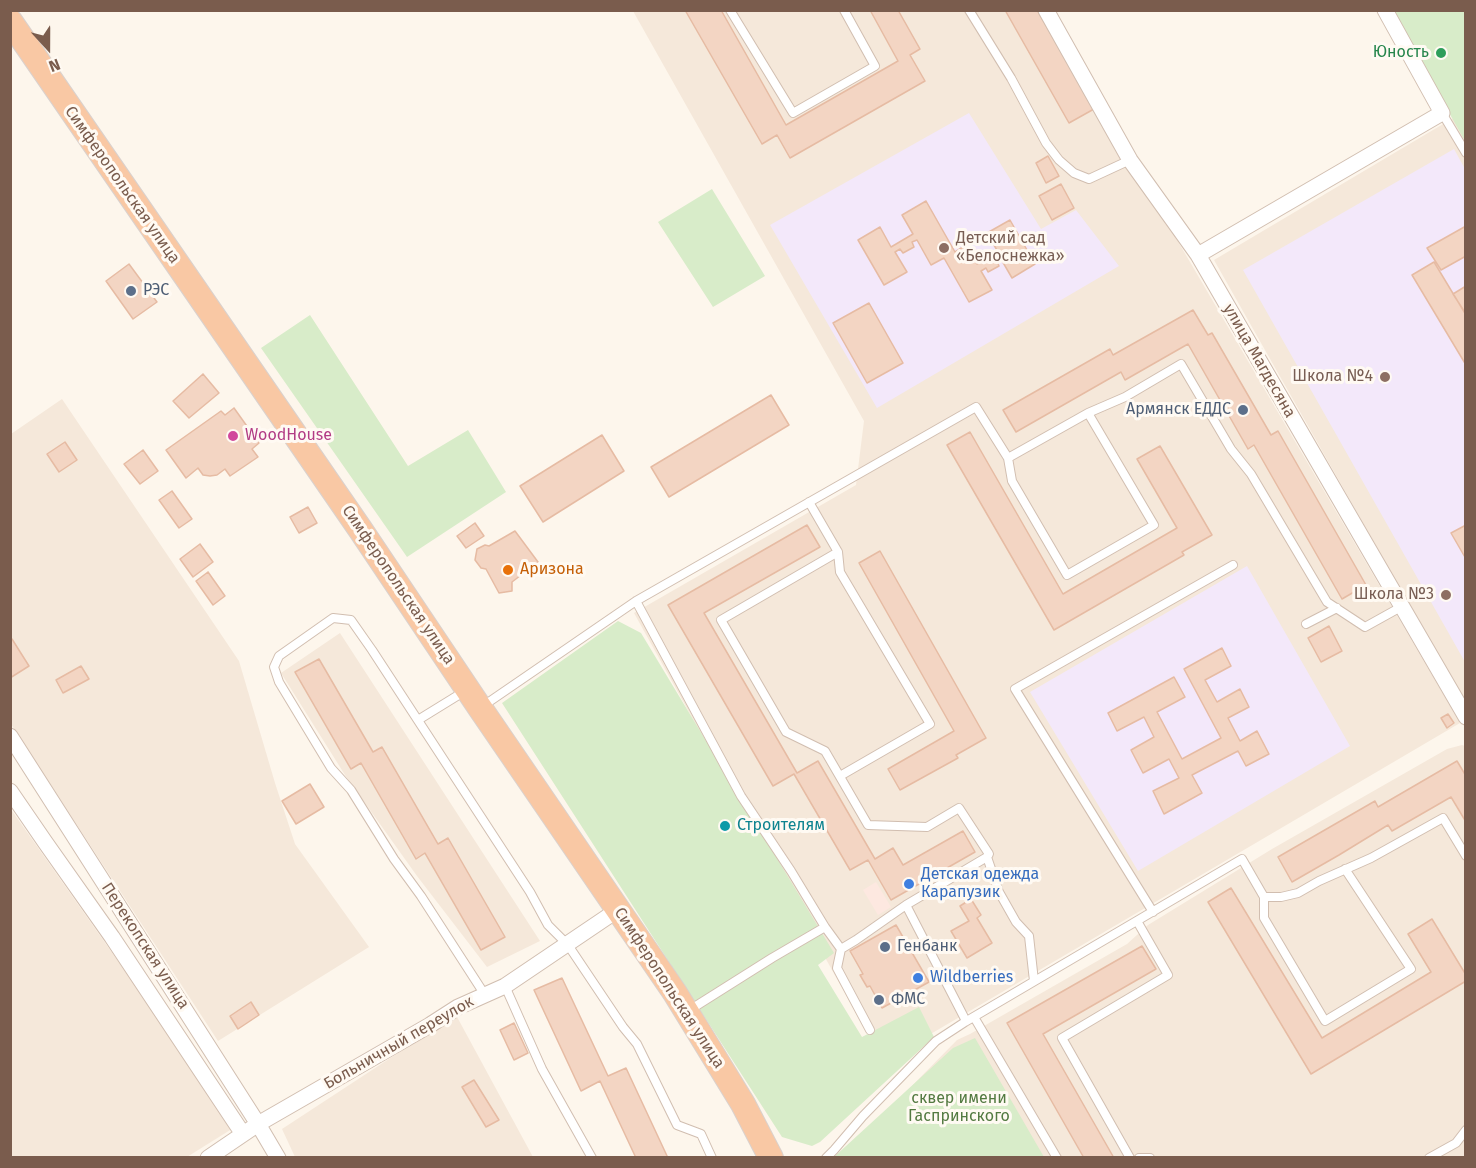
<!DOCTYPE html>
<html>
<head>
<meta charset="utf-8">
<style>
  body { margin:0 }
  #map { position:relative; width:1476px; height:1168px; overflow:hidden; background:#fdf6ec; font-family:"Fira Sans",sans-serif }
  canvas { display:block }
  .frame { position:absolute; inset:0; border:12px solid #7a5c4d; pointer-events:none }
  .north { position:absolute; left:18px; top:18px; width:60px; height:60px; -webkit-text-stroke:4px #fffaf3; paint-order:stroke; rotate:159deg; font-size:16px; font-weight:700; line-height:24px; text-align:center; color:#7a5c4d }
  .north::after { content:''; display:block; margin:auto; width:21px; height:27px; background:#7a5c4d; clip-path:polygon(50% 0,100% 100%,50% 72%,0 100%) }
</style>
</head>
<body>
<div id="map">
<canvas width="1476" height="1168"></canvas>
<div class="frame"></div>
<div class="north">N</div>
</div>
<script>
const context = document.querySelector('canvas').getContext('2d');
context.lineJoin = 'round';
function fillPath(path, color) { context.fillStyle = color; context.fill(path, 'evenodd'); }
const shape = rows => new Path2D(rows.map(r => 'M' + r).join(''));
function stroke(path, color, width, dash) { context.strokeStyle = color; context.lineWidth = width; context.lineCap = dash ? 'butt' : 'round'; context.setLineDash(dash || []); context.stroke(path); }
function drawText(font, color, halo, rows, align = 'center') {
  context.font = font + ' "Fira Sans",sans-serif'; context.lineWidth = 6; context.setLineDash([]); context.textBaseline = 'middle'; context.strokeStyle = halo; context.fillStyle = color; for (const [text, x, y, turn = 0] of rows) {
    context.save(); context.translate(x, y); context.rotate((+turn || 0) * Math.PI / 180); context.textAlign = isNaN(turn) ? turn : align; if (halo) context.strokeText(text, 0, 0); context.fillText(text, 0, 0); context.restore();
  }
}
fillPath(shape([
  [633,11,1043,11,1460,723,883,1062,634,613,856,485,864,421],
  [1465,111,1465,703,1214,260],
  [62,399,239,661,275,783,295,844,369,947,218,1041,11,724,11,434],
  [340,633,540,941,487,967,417,876,345,775,281,673],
  [1462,745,1465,746,1465,1157,841,1158,957,1040,970,1034,1127,944,1148,925,1272,849,1447,749],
  [10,808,235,1127,187,1157,11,1157],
  [456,1015,533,1157,295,1157,282,1129]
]), '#f5e8da');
fillPath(shape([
  [876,882,891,907,878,915,863,890]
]), '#fde8e0');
fillPath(shape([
  [969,113,1041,229,1076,210,1119,266,877,408,770,225],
  [1454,149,1465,169,1465,662,1243,270],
  [1247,566,1350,746,1138,871,1030,692]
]), '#f3e8fa');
fillPath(shape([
  [1393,11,1465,11,1465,141,1439,95],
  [712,189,765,276,713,307,658,222],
  [310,315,408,466,468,430,506,492,407,557,261,348],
  [618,621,641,633,834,953,818,965,862,1037,919,1007,934,1037,820,1142,812,1146,782,1137,502,703],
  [975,1038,1044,1157,834,1157,953,1048]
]), '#d8ecc9');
const building = shape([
  [685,10,721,10,786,125,898,61,870,10,898,10,920,49,910,55,925,81,790,158,777,135,762,144,685,10],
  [1005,10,1037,10,1094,109,1069,123,1005,10],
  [1048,156,1059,176,1046,183,1036,163,1048,156],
  [1061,184,1074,208,1052,220,1039,196,1061,184],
  [926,201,955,252,966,245,977,264,998,252,987,233,1010,220,1035,264,1012,278,1001,259,997,261,999,266,988,272,986,268,981,271,992,290,969,302,944,258,931,265,917,240,912,242,914,247,903,253,900,249,895,252,907,272,884,285,858,240,880,227,891,247,913,234,902,215,926,201],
  [1466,226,1466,256,1441,270,1427,248,1466,226],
  [1434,262,1466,315,1466,365,1412,275,1434,262],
  [129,264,157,302,133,319,106,281,129,264],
  [1466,286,1466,314,1453,294,1466,286],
  [869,303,903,363,867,383,833,323,869,303],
  [1193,310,1208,335,1212,333,1271,435,1278,431,1366,585,1342,599,1254,445,1248,449,1188,344,1125,380,1121,372,1016,432,1003,410,1110,349,1113,355,1193,310],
  [203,374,219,393,189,418,173,401,203,374],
  [771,395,789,425,669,497,651,467,771,395],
  [234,408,259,443,252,449,258,457,230,476,225,469,217,475,210,476,203,475,198,468,186,478,166,450,221,411,225,415,234,408],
  [970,432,1063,594,1177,528,1137,459,1160,446,1212,535,1182,552,1184,555,1054,630,947,445,970,432],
  [602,435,624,471,543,522,520,486,602,435],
  [65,442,77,460,59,472,47,454,65,442],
  [143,450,158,471,140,484,124,464,143,450],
  [172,491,192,519,179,528,159,500,172,491],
  [308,507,317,523,299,533,290,517,308,507],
  [475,523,484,536,466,548,457,536,475,523],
  [807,525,820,547,704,613,797,773,818,761,875,859,893,848,903,865,963,831,975,852,891,900,868,860,850,870,794,774,773,786,668,605,807,525],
  [1466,525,1466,559,1451,533,1466,525],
  [515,531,538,562,512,582,512,591,499,593,486,569,481,568,475,560,477,549,485,545,489,546,515,531],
  [200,544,213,562,193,577,180,559,200,544],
  [880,551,986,738,956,755,958,758,900,790,888,769,954,731,859,563,880,551],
  [208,572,225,596,213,605,196,581,208,572],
  [1329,626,1342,651,1321,662,1308,638,1329,626],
  [12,639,29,666,10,678,10,640,12,639],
  [1222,648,1231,666,1205,680,1217,702,1240,689,1249,707,1228,718,1240,741,1257,731,1269,754,1246,766,1238,751,1192,775,1202,793,1164,814,1153,791,1179,778,1169,759,1143,773,1131,750,1154,737,1144,717,1117,731,1108,713,1174,677,1185,697,1157,712,1182,759,1221,738,1184,669,1222,648],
  [319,659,373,752,382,747,438,844,448,838,505,937,481,950,425,853,416,859,361,763,351,769,295,672,319,659],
  [81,666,89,679,63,693,56,680,81,666],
  [1448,714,1454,723,1447,728,1441,718,1448,714],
  [1457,761,1466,776,1466,822,1451,797,1392,831,1388,825,1339,855,1292,882,1278,857,1375,801,1378,807,1457,761],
  [310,784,324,807,296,824,282,801,310,784],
  [1231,888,1322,1038,1431,972,1408,934,1432,919,1466,975,1466,981,1311,1074,1208,902,1231,888],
  [971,899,981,915,977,918,992,943,967,958,951,931,969,921,960,906,971,899],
  [896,925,929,982,882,1008,870,986,867,987,860,975,863,974,850,951,896,925],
  [1142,946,1156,969,1043,1034,1114,1158,1084,1158,1007,1023,1142,946],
  [562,978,608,1076,626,1068,668,1158,636,1158,600,1081,581,1091,534,990,562,978],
  [251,1002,259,1015,238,1029,230,1016,251,1002],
  [514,1023,528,1053,514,1060,500,1030,514,1023],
  [474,1080,499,1120,486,1127,462,1087,474,1080]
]);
fillPath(building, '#f3d5c3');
stroke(building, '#e6bba3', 1.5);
const service = shape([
  [730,10,793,113,875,66,844,10],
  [969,10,1011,78,1046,143,1059,160,1074,173,1089,179,1130,160],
  [1442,113,1466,153],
  [1008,458,1088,413,1125,397,1181,364,1231,449,1251,474,1327,602,1365,627,1401,607],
  [838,552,840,572,930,724,840,776],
  [636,601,741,796,791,871,825,927,841,949,856,940,906,905,987,857,989,854,959,808,927,827,868,825,825,751,786,732,721,620,838,552,809,502],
  [1306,624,1337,608],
  [483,706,636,601,976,407,1008,458,1012,481,1067,575,1154,525,1088,413],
  [418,720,465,691],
  [987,857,999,892,1016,922,1029,936,1034,981],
  [1264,897,1281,897,1298,893,1319,881,1371,858,1443,818,1466,856],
  [906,905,966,1021],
  [1153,912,1015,689,1233,565],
  [841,949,837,968,870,1030],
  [505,986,542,1069,592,1158],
  [485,995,421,896,394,859,351,790,331,768,279,682,274,667,279,656,333,618,351,620,372,650,530,892,548,925,568,945,623,1027,637,1044,677,1125,701,1134,712,1158],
  [688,1011,772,958,825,927],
  [974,1017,1057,1158],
  [826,1158,834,1150,863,1116,936,1041,965,1022,1242,859,1264,897,1264,918,1325,1021,1411,969,1345,869],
  [1130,1158,1062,1038,1168,975,1137,921],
  [1139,1158,1150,1158],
  [1429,1158,1456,1143,1466,1130]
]);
const minor = shape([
  [1046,10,1130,160,1198,255,1466,717],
  [1198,255,1442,113,1385,10],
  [10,736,258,1124,278,1158],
  [10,791,45,842,112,937,243,1134],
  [208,1158,258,1124,430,1025,458,1007,505,986,619,909]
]);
const trunk = shape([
  [10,21,360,529,480,708,675,993,743,1104,771,1158]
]);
stroke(service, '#d1beb0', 10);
stroke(minor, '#d1beb0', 17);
stroke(trunk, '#dad1cd', 26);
stroke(service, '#fff', 8);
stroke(minor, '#fff', 15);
stroke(trunk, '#f9c8a4', 24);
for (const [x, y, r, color] of [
  [1441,53,6,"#2e9e5b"],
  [944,248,6,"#8d6e63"],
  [131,291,6,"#5c6f8a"],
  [1385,377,6,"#8d6e63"],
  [1243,410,6,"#5c6f8a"],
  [233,436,6,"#d1479c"],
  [508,570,6,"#e8710a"],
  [1446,595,6,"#8d6e63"],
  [725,826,6,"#0f9aa8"],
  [909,884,6,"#3f7fe0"],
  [885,947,6,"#5c6f8a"],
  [918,978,6,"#3f7fe0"],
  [879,1000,6,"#5c6f8a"]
]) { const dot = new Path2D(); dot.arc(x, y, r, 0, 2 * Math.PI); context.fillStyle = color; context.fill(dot); stroke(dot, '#fffaf3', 2); }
drawText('16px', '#27864d', '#fffaf3', [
  ["Юность",1429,53]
], 'right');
drawText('16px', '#7a5c4d', '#fffaf3', [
  ["Симферопольская улица",122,185,55],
  ["улица Магдесяна",1259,361,60],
  ["Симферопольская улица",398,585,56],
  ["Перекопская улица",145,946,57],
  ["Симферопольская улица",669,988,57],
  ["Больничный переулок",399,1043,-30]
]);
drawText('16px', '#785e54', '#fffaf3', [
  ["Детский сад",956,239,"left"],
  ["«Белоснежка»",956,257,"left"],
  ["Школа №4",1373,377],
  ["Школа №3",1434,595]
], 'right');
drawText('16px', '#4e5e75', '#fffaf3', [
  ["РЭС",143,291],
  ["Армянск ЕДДС",1231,410,"right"],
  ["Генбанк",897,947],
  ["ФМС",891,1000]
], 'left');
drawText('16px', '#b23c85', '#fffaf3', [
  ["WoodHouse",245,436]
], 'left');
drawText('16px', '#c56008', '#fffaf3', [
  ["Аризона",520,570]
], 'left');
drawText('16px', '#0d838f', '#fffaf3', [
  ["Строителям",737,826]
], 'left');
drawText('16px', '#366cbe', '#fffaf3', [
  ["Детская одежда",921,875],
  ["Карапузик",921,893],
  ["Wildberries",930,978]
], 'left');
drawText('16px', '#537a41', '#fffaf3', [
  ["сквер имени",959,1099],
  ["Гаспринского",959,1117]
]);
</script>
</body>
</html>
